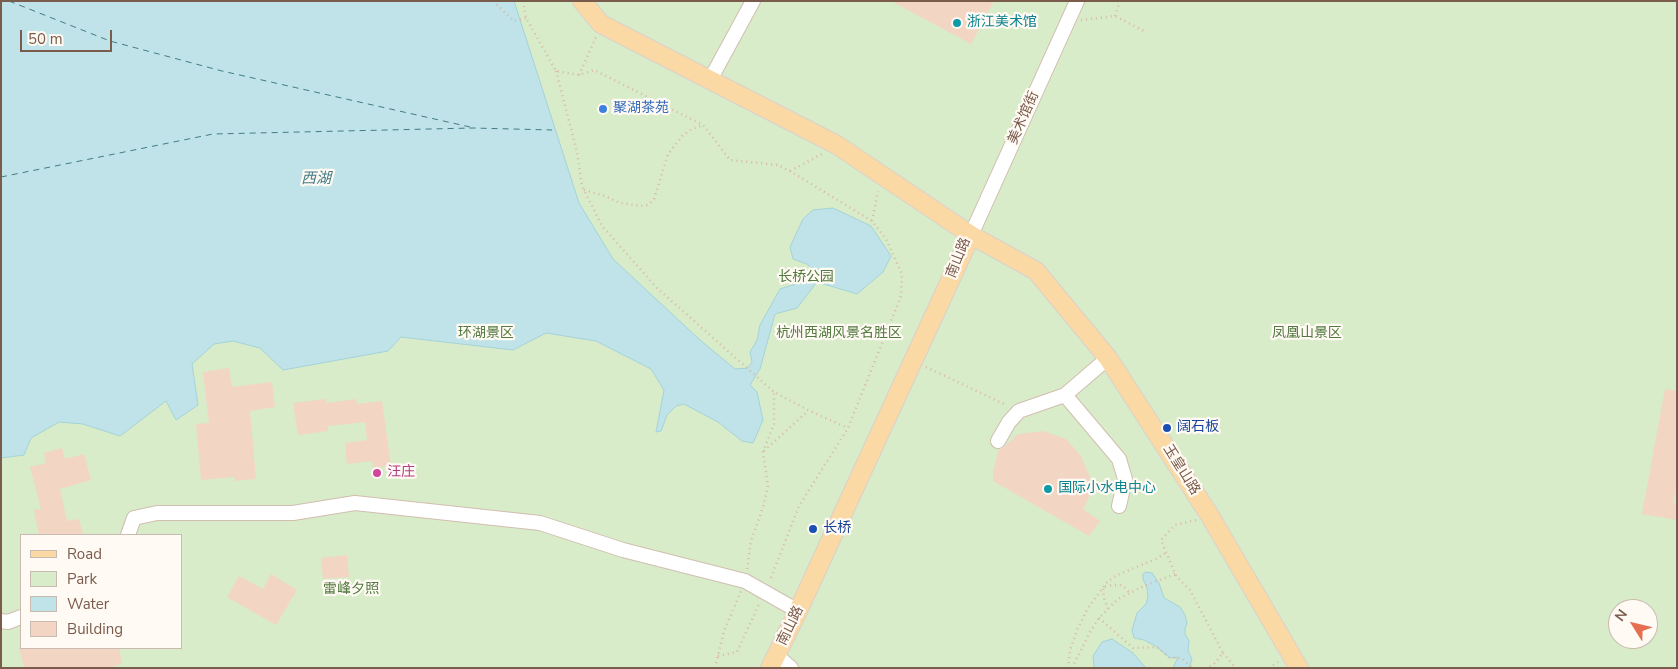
<!DOCTYPE html>
<html>
<head>
<meta charset="utf-8">
<style>
  body { margin:0 }
  #map { position:relative; width:1678px; height:669px; overflow:hidden; background:#fdf6ec; font-family:"Nunito Sans",sans-serif }
  canvas { display:block }
  .frame { position:absolute; inset:0; border:2px solid #7a5c4d; pointer-events:none }
  .legend { position:absolute; left:20px; top:534px; width:162px; height:115px; box-sizing:border-box; background:#fffaf3; border:1px solid #cabbb1; margin:0; padding:6px 9px; list-style:none; font-size:15px; color:#7a5c4d }
  .legend li { display:flex; align-items:center; gap:10px; height:25px }
  .legend b { width:25px; border:1px solid #cabbb1 }
  .north { position:absolute; left:1608px; top:599px; width:50px; height:50px; box-sizing:border-box; background:#fffaf3; border:1px solid #cabbb1; border-radius:50%; rotate:306deg; font-size:14px; font-weight:700; line-height:20px; text-align:center; color:#7a5c4d }
  .north::after { content:''; display:block; margin:auto; width:18px; height:22px; background:#e76f51; clip-path:polygon(50% 0,100% 100%,50% 72%,0 100%) }
  .scale { position:absolute; left:20px; top:30px; width:92px; height:22px; box-sizing:border-box; border:2px solid #7a5c4d; border-top:0; padding-left:6px; font-size:15px; line-height:18px; white-space:nowrap; color:#7a5c4d; -webkit-text-stroke:4px #fffaf3; paint-order:stroke }
</style>
</head>
<body>
<div id="map">
<canvas width="1678" height="669"></canvas>
<div class="frame"></div>
<ul class="legend">
<li><b style="height:6px;background:#fbd9a5"></b>Road</li>
<li><b style="height:14px;background:#d8ecc9"></b>Park</li>
<li><b style="height:14px;background:#bfe3e8"></b>Water</li>
<li><b style="height:14px;background:#f3d5c3"></b>Building</li>
</ul>
<div class="north">N</div>
<div class="scale">50 m</div>
</div>
<script>
const context = document.querySelector('canvas').getContext('2d');
context.lineJoin = 'round';
function fillPath(path, color) { context.fillStyle = color; context.fill(path, 'evenodd'); }
const shape = rows => new Path2D(rows.map(r => 'M' + r).join(''));
function stroke(path, color, width, dash) { context.strokeStyle = color; context.lineWidth = width; context.lineCap = dash ? 'butt' : 'round'; context.setLineDash(dash || []); context.stroke(path); }
function drawText(font, color, halo, rows, align = 'center') {
  context.font = font + ' "Nunito Sans","Noto Sans SC",sans-serif'; context.lineWidth = 4.5; context.setLineDash([]); context.textBaseline = 'middle'; context.strokeStyle = halo; context.fillStyle = color; for (const [text, x, y, turn = 0] of rows) {
    context.save(); context.translate(x, y); context.rotate((+turn || 0) * Math.PI / 180); context.textAlign = isNaN(turn) ? turn : align; if (halo) context.strokeText(text, 0, 0); context.fillText(text, 0, 0); context.restore();
  }
}
fillPath(shape([
  [1,1,1677,1,1677,668,1,668],
  [21,535,181,535,181,648,21,648],
  [1618,609,1648,609,1648,639,1618,639]
]), '#d8ecc9');
const water = shape([
  [1,1,514,1,579,203,613,259,700,340,735,369,748,368,752,362,750,352,757,340,760,325,780,289,805,281,815,271,807,264,793,259,790,247,803,219,813,210,833,208,871,226,891,256,883,272,857,294,817,282,797,308,775,314,760,369,750,385,757,392,763,420,753,443,742,441,718,422,684,404,676,406,667,415,661,431,656,432,664,390,651,369,596,341,546,333,513,350,401,337,388,351,283,370,260,348,233,341,214,344,192,364,198,405,176,420,166,401,120,436,83,424,59,422,31,438,24,455,1,458,1,1],
  [1146,572,1152,573,1159,583,1164,598,1180,607,1185,615,1187,623,1185,629,1185,634,1189,641,1188,651,1192,659,1189,668,1173,668,1178,657,1170,658,1157,647,1144,640,1134,638,1132,630,1137,613,1146,604,1148,597,1147,588,1143,579,1143,574,1146,572],
  [1112,639,1133,653,1146,668,1094,668,1093,656,1102,642,1112,639]
]);
fillPath(water, '#bfe3e8');
stroke(water, '#a5d3da', 1);
stroke(shape([
  [9,1,110,41,222,71,470,127],
  [1,177,213,134,473,128,552,130]
]), '#437c86', 1, [6, 5]);
fillPath(shape([
  [891,1,994,1,971,44],
  [229,368,232,387,272,382,275,407,250,411,256,479,235,481,235,477,201,480,196,424,209,423,203,372],
  [1665,389,1677,391,1677,482,1673,503,1677,504,1677,520,1642,514],
  [326,399,327,403,356,399,357,404,382,401,391,466,373,468,372,461,347,464,345,443,367,440,365,422,328,426,328,431,298,435,293,403],
  [1043,431,1066,439,1081,456,1090,477,1089,497,1083,509,1100,521,1089,536,993,481,993,471,999,449,1003,448,1018,434],
  [62,448,65,459,84,454,91,480,60,489,67,521,79,519,83,535,39,535,34,510,41,509,30,467,46,463,44,453],
  [347,555,349,577,323,579,321,558],
  [271,574,297,590,276,625,227,597,239,576,263,589],
  [19,648,119,648,122,664,107,668,24,668]
]), '#f3d5c3');
const minor = shape([
  [710,80,753,1],
  [971,235,1077,1],
  [1065,395,1119,459,1125,479,1119,506],
  [998,441,1009,422,1019,411,1065,395,1108,358],
  [128,535,134,518,157,513,293,513,355,503,540,523,623,550,745,581,798,611],
  [1,621,8,622,21,617],
  [776,655,791,668]
]);
const major = shape([
  [582,1,601,24,837,145,971,235,1036,271,1108,358,1210,516,1299,668],
  [770,668,798,611,971,235]
]);
stroke(minor, '#d1beb0', 16);
stroke(major, '#dad1cd', 20);
stroke(shape([
  [493,1,514,21,526,18],
  [523,1,526,18,556,71,579,75,594,70,703,125,730,160,778,165,790,171,872,221,886,239,902,274,901,296,848,428,799,506,770,580],
  [1115,16,1120,1],
  [1081,20,1115,16,1144,31],
  [556,71,577,152,582,186,602,226,657,288,774,392],
  [579,75,596,37],
  [790,171,822,154],
  [584,190,605,196,620,203,641,206,648,205,654,199,668,154,682,136,692,129,703,125],
  [872,221,878,191],
  [926,367,1006,405],
  [764,451,808,411],
  [1196,520,1175,525,1161,540,1176,576,1190,590,1223,653,1214,664,1208,668],
  [747,569,751,541,763,507,768,486,763,452,774,424,774,392,808,410,848,428],
  [1108,609,1104,598,1103,587,1112,585,1120,585,1124,587,1129,592],
  [1099,618,1133,648,1157,647,1170,658,1182,658,1192,668],
  [1223,653,1236,668],
  [718,656,737,652,759,604],
  [715,668,724,631,741,591],
  [1068,668,1070,650,1077,630,1088,608,1107,582,1117,575,1156,559,1166,553],
  [1072,668,1090,632,1099,618,1118,599,1144,586,1175,574],
  [1269,668,1278,662]
]), '#d9b8a5', 2.5, [1, 4]);
stroke(minor, '#fff', 14);
stroke(major, '#fbd9a5', 18);
for (const [x, y, r, color] of [
  [957,23,5,"#0f9aa8"],
  [603,109,5,"#3f7fe0"],
  [1167,428,5,"#1a4fb4"],
  [377,473,5,"#d1479c"],
  [1048,489,5,"#0f9aa8"],
  [813,529,5,"#1a4fb4"]
]) { const dot = new Path2D(); dot.arc(x, y, r, 0, 2 * Math.PI); context.fillStyle = color; context.fill(dot); stroke(dot, '#fffaf3', 2); }
drawText('14px', '#0d838f', '#fffaf3', [
  ["浙江美术馆",967,23],
  ["国际小水电中心",1058,489]
], 'left');
drawText('14px', '#366cbe', '#fffaf3', [
  ["聚湖茶苑",613,109]
], 'left');
drawText('14px', '#7a5c4d', '#fffaf3', [
  ["美术馆街",1024,118,-66],
  ["南山路",959,258,-68],
  ["玉皇山路",1181,470,58],
  ["南山路",791,626,-64]
]);
drawText('14px', '#537a41', '#fffaf3', [
  ["长桥公园",806,278],
  ["环湖景区",486,334],
  ["杭州西湖风景名胜区",839,334],
  ["凤凰山景区",1307,334],
  ["雷峰夕照",351,590]
]);
drawText('14px', '#164399', '#fffaf3', [
  ["阔石板",1177,428],
  ["长桥",823,529]
], 'left');
drawText('14px', '#b23c85', '#fffaf3', [
  ["汪庄",387,473]
], 'left');
drawText('italic 15px', '#437c86', '#fffaf3', [
  ["西湖",316,179]
]);
</script>
</body>
</html>
